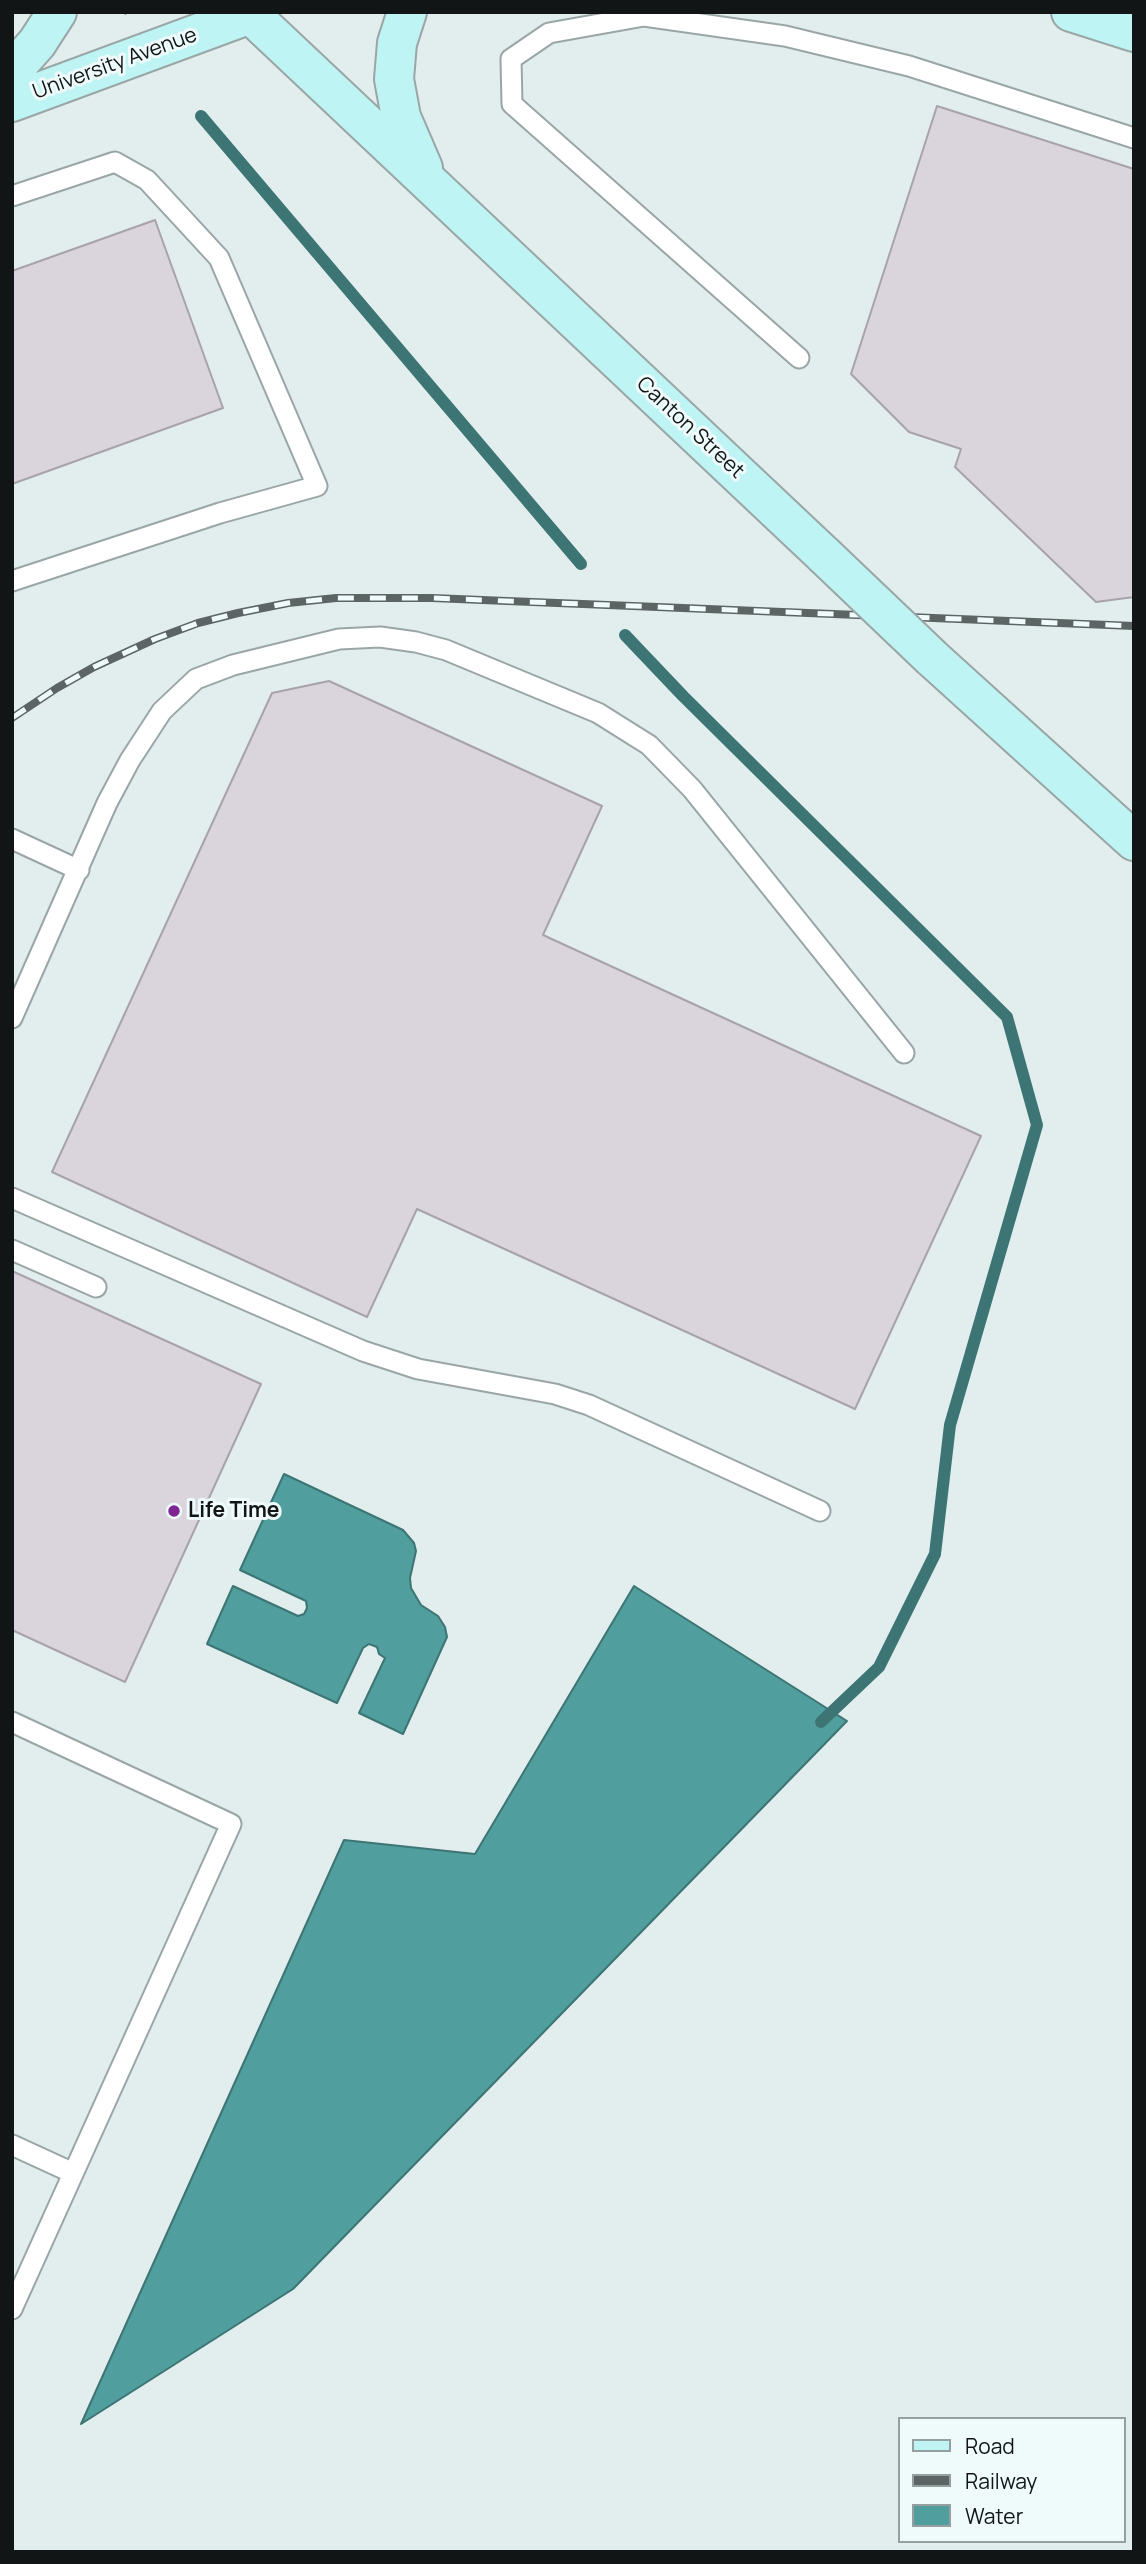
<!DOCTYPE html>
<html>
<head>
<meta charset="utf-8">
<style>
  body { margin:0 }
  #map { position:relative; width:1146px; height:2564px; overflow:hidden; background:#e1eeed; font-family:Manrope,sans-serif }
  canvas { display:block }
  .frame { position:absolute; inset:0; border:14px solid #111515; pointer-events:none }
  .legend { position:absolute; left:898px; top:2417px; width:228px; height:126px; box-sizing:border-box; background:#effbfb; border:2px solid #969f9f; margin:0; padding:9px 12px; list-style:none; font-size:21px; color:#111515 }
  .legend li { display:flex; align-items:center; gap:14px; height:35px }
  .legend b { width:35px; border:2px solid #969f9f }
</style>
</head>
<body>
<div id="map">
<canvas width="1146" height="2564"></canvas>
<div class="frame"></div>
<ul class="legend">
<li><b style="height:9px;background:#bef4f3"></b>Road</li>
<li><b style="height:9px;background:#5d6564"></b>Railway</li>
<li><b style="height:19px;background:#509e9d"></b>Water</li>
</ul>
</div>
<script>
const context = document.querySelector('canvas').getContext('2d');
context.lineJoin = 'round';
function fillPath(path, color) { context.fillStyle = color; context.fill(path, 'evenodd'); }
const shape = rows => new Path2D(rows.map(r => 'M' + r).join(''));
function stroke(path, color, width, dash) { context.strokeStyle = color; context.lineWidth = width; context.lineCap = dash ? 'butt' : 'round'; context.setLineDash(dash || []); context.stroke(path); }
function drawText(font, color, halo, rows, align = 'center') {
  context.font = font + ' Manrope,sans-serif'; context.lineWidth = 6; context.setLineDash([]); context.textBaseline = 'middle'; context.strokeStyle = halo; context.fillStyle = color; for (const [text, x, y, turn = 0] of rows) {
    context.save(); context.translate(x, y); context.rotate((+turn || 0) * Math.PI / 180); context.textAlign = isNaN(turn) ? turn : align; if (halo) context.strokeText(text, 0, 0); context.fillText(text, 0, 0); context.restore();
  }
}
const water = shape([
  [284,1474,403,1530,414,1543,416,1551,410,1578,411,1588,421,1605,438,1616,445,1627,447,1637,403,1734,359,1713,385,1658,379,1654,377,1647,369,1644,363,1648,337,1703,207,1644,233,1586,298,1616,304,1614,307,1608,306,1601,240,1570,284,1474],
  [634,1586,847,1721,293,2289,81,2424,344,1840,475,1854,634,1586]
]);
fillPath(water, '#509e9d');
stroke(water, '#3d7574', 2);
stroke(shape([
  [201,116,581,564],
  [625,635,683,696,1007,1017,1037,1125,950,1425,935,1554,879,1667,821,1722]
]), '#3d7574', 12);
const building = shape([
  [937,106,1134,169,1134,597,1096,602,955,467,961,449,909,432,851,374,937,106],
  [155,220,223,408,12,484,12,271,155,220],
  [329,681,602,806,543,935,981,1136,855,1409,417,1209,367,1317,52,1172,272,693,329,681],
  [12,1271,261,1384,125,1682,12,1630,12,1271]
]);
fillPath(building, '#dad4dc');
stroke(building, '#a8a2aa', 2);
const service = shape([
  [12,196,115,162,147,180,219,258,317,486,220,513,12,581],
  [799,358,512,104,511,59,549,33,644,16,785,36,909,66,1134,138],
  [12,839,79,870],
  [12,1018,107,803,130,760,162,711,196,679,233,665,339,639,380,637,416,642,446,650,598,713,649,745,692,789,904,1053],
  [12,1198,363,1351,418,1369,555,1394,589,1405,820,1511],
  [12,1250,96,1287],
  [12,1722,231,1824,12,2309],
  [12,2145,73,2173]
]);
const secondary = shape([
  [248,12,824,555],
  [407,12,397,43,394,79,401,117,423,168],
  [1071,12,1134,32],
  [12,71,37,43,57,12],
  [12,102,256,12],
  [932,658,1134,841]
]);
stroke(service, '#9aa6a6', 23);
stroke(secondary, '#9aa6a6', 42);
stroke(shape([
  [126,12,127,14]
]), '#6f7777', 4.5, [5, 3.5]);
stroke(service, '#fff', 19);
stroke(secondary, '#bef4f3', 38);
const rail = shape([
  [12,718,57,688,94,667,155,639,198,623,238,613,288,603,336,598,432,598,1134,626]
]);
stroke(rail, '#5d6564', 8);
stroke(rail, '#effbfb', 5, [16]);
const secondaryBridge = shape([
  [824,555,932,658]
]);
stroke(secondaryBridge, '#9aa6a6', 42, []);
stroke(secondaryBridge, '#bef4f3', 38);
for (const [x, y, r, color] of [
  [174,1511,7,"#7e2694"]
]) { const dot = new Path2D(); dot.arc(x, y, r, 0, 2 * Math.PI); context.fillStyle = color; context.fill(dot); stroke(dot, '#effbfb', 2.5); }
drawText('21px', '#111515', '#effbfb', [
  ["University Avenue",115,64,-20],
  ["Canton Street",690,428,43]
]);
drawText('bold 21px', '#111515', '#effbfb', [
  ["Life Time",188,1511]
], 'left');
</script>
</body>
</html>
